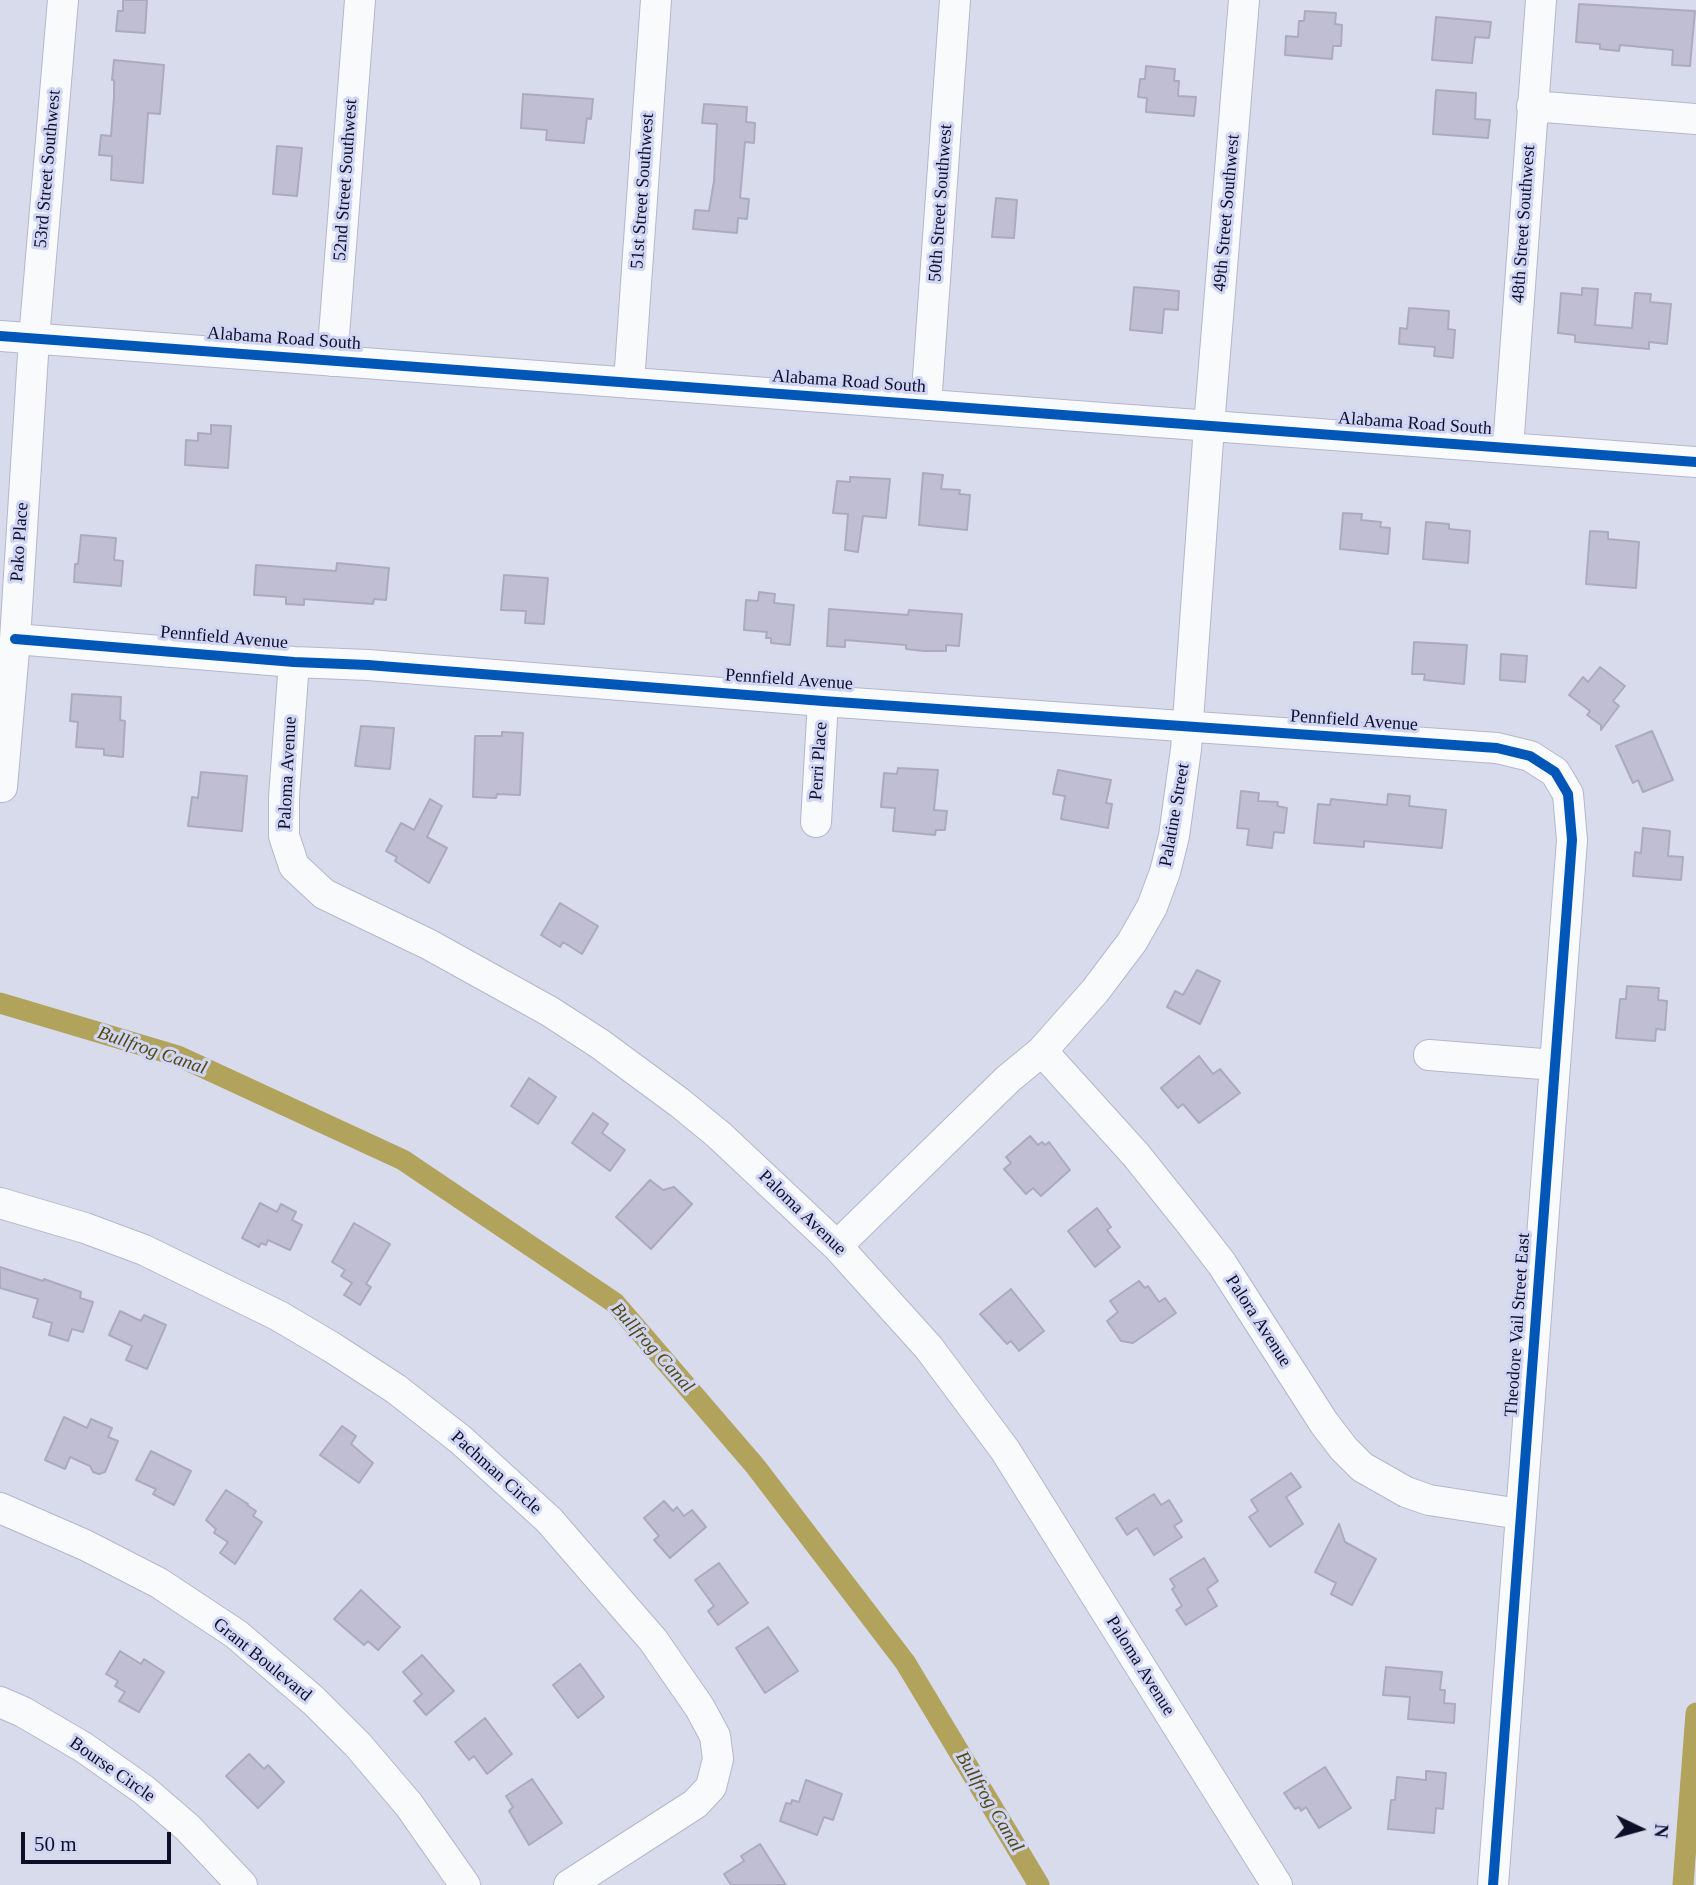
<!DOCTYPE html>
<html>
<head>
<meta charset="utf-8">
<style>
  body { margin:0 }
  #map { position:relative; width:1696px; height:1885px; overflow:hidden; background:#d8dbeb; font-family:Georgia,serif }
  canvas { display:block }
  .north { position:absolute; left:1605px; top:1794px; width:70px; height:70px; -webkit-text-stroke:5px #d0d6f3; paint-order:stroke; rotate:95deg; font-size:19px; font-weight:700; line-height:28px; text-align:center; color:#0d0f29 }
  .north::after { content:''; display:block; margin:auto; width:24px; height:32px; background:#0d0f29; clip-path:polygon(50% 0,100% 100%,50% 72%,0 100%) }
  .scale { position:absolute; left:21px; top:1832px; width:150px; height:32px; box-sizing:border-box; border:4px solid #0d0f29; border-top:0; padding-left:9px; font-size:21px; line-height:24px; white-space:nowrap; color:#0d0f29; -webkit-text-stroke:5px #d0d6f3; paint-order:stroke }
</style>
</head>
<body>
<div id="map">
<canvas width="1696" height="1885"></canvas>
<div class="north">N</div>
<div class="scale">50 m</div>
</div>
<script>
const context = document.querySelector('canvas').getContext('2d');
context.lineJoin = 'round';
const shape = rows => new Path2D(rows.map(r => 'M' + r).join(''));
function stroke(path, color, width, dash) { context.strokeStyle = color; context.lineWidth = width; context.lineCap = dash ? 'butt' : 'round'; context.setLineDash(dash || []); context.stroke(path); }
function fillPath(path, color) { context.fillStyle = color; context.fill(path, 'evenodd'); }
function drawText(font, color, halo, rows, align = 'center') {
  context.font = font + ' Georgia,serif'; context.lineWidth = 6; context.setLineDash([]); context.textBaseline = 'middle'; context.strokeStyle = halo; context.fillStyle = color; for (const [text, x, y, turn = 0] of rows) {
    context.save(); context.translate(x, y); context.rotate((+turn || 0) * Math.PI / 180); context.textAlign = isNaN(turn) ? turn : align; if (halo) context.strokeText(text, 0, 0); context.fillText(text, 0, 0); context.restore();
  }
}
stroke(shape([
  [0,1003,178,1056,403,1160,615,1303,756,1467,905,1662,1039,1885],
  [1683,1885,1696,1713]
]), '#b2a35c', 21);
const building = shape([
  [123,0,147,0,145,33,116,31,118,11,123,11,123,0],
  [1579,4,1695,11,1690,66,1672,65,1673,50,1620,45,1619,51,1600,49,1600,44,1576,42,1579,4],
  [1305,11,1336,13,1335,24,1342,25,1341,46,1333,46,1332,59,1285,55,1286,36,1298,37,1299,21,1304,21,1305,11],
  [1436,17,1491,22,1489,38,1475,37,1472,63,1432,60,1436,17],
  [114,60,164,65,160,114,148,113,143,183,111,180,112,156,99,155,101,135,111,136,114,97,114,80,112,80,114,60],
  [1146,66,1175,69,1174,81,1179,81,1178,96,1196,97,1194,116,1146,112,1147,98,1138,97,1140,79,1145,79,1146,66],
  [1436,90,1476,93,1475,119,1490,120,1488,138,1433,134,1436,90],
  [523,94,593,99,591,119,587,118,584,143,546,140,547,130,521,128,523,94],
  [704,104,747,107,746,122,755,123,754,143,745,142,740,198,749,199,747,219,738,218,737,233,693,229,695,210,709,211,714,181,717,124,702,123,704,104],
  [277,146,302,148,297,196,273,194,277,146],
  [996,198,1017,200,1014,238,992,237,996,198],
  [1134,287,1179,291,1178,310,1164,309,1162,333,1130,330,1134,287],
  [1582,288,1598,289,1595,325,1632,328,1635,293,1651,294,1650,302,1671,304,1667,344,1649,342,1649,349,1575,342,1575,335,1558,333,1561,293,1582,295,1582,288],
  [1409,308,1449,311,1448,329,1455,330,1453,358,1434,356,1435,347,1399,344,1400,328,1407,329,1409,308],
  [211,425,231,426,228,468,185,465,186,440,198,441,198,433,211,434,211,425],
  [923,473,943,475,941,489,960,490,959,494,970,495,967,530,919,525,923,473],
  [850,477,890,479,886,518,863,516,858,552,845,550,848,514,833,513,837,481,850,482,850,477],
  [1343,513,1362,514,1361,520,1381,522,1380,527,1390,528,1388,554,1340,549,1343,513],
  [1426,522,1449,524,1449,529,1470,531,1468,563,1423,559,1426,522],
  [1590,531,1608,532,1608,539,1639,542,1636,588,1586,584,1590,531],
  [81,535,116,538,114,560,123,561,121,586,74,582,75,564,78,564,81,535],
  [337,563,389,568,386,600,374,599,373,604,304,599,304,605,286,604,286,597,254,595,256,565,336,571,337,563],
  [504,575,548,578,544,624,525,623,526,611,501,610,504,575],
  [759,592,775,594,774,603,794,605,790,645,771,643,771,638,766,638,767,632,744,630,746,600,758,601,759,592],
  [829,609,908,615,909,610,962,614,959,646,946,645,946,651,924,651,906,649,906,645,845,640,845,647,827,646,829,609],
  [1414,642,1467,645,1464,684,1424,680,1425,674,1412,674,1414,642],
  [1501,654,1527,656,1525,682,1500,680,1501,654],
  [1600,667,1625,686,1613,701,1619,706,1601,730,1601,725,1587,715,1590,711,1569,695,1583,677,1588,682,1600,667],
  [72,694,121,697,120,720,125,721,123,757,104,755,104,749,76,747,78,722,70,721,72,694],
  [361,726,394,728,390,769,355,766,361,726],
  [1652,731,1673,780,1643,792,1638,780,1633,783,1616,746,1652,731],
  [502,732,523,733,520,795,497,794,496,798,473,797,475,736,502,736,502,732],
  [898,768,938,770,934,810,947,811,945,830,936,830,935,835,893,831,895,808,881,807,884,773,897,774,898,768],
  [1058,770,1111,780,1106,803,1112,804,1108,828,1061,819,1065,796,1053,794,1058,770],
  [201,772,247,776,242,831,188,826,192,797,198,798,201,772],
  [1241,791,1259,793,1258,801,1278,802,1277,806,1287,808,1284,833,1274,832,1272,848,1247,845,1249,829,1237,828,1241,791],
  [1388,794,1410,796,1409,806,1446,810,1442,848,1364,841,1364,847,1314,843,1318,804,1330,805,1331,799,1387,805,1388,794],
  [430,799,442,806,427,837,447,848,429,883,395,861,397,857,386,851,401,823,414,830,430,799],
  [1643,828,1670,831,1668,856,1683,857,1681,880,1633,876,1635,852,1641,853,1643,828],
  [560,903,598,926,582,954,563,942,560,947,541,935,560,903],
  [1197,970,1220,981,1200,1024,1167,1007,1175,991,1183,995,1197,970],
  [1627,986,1659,988,1658,1000,1667,1001,1665,1030,1656,1029,1655,1041,1616,1038,1620,999,1626,999,1627,986],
  [1199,1056,1213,1074,1220,1069,1240,1093,1199,1123,1183,1104,1178,1108,1161,1088,1199,1056],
  [529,1078,556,1097,538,1124,511,1106,529,1078],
  [593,1113,608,1124,602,1133,625,1150,610,1171,572,1143,593,1113],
  [1030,1136,1038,1145,1042,1142,1045,1145,1049,1142,1070,1170,1041,1196,1033,1188,1026,1194,1004,1169,1011,1163,1006,1157,1030,1136],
  [650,1180,663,1190,674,1187,692,1204,651,1249,616,1217,650,1180],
  [260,1203,277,1212,281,1204,296,1212,292,1220,302,1225,290,1250,268,1240,266,1245,261,1243,259,1247,242,1238,260,1203],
  [1097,1208,1111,1227,1107,1230,1120,1247,1095,1267,1068,1231,1097,1208],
  [354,1223,390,1244,366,1284,371,1287,360,1305,344,1295,352,1283,341,1276,345,1270,332,1262,354,1223],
  [0,1267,43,1281,44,1279,81,1292,80,1298,93,1302,83,1332,72,1329,68,1341,49,1335,52,1323,33,1317,38,1299,0,1288,0,1267],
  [1139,1281,1145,1288,1148,1286,1159,1302,1165,1298,1176,1313,1133,1343,1121,1341,1107,1321,1118,1312,1110,1301,1139,1281],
  [1011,1289,1044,1331,1019,1351,1011,1341,1007,1344,980,1314,1011,1289],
  [120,1311,141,1321,144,1315,166,1325,147,1369,126,1360,132,1346,109,1335,120,1311],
  [64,1417,87,1428,91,1419,112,1428,108,1437,118,1441,105,1472,99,1474,93,1472,90,1466,70,1457,65,1469,45,1460,64,1417],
  [342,1426,356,1436,351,1444,373,1463,359,1483,320,1455,342,1426],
  [151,1451,191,1471,174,1505,153,1494,156,1489,136,1480,151,1451],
  [1291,1473,1301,1487,1286,1497,1303,1524,1270,1547,1249,1517,1258,1511,1251,1500,1291,1473],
  [226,1490,248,1504,247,1505,256,1511,253,1516,262,1522,235,1564,220,1553,228,1542,214,1533,216,1529,206,1520,226,1490],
  [1154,1494,1161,1505,1169,1500,1182,1521,1174,1526,1182,1537,1154,1555,1137,1528,1127,1535,1116,1518,1154,1494],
  [664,1501,673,1511,677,1507,684,1516,692,1510,706,1527,670,1558,654,1540,659,1536,644,1518,664,1501],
  [1339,1524,1345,1542,1376,1559,1352,1605,1331,1594,1336,1583,1315,1572,1339,1524],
  [1204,1558,1218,1581,1207,1589,1217,1606,1186,1625,1176,1610,1182,1606,1172,1589,1175,1587,1170,1579,1204,1558],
  [719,1563,748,1603,718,1625,708,1611,714,1606,695,1580,719,1563],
  [361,1590,400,1627,378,1650,368,1641,364,1645,334,1619,361,1590],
  [768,1627,798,1671,765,1693,736,1648,768,1627],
  [120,1651,141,1664,144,1659,164,1672,139,1712,119,1701,125,1692,115,1686,118,1681,106,1674,120,1651],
  [422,1655,454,1691,426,1715,414,1701,422,1694,403,1672,422,1655],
  [580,1664,604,1697,578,1718,553,1685,580,1664],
  [1386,1667,1442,1672,1440,1690,1445,1690,1444,1703,1455,1704,1454,1723,1408,1719,1410,1697,1383,1695,1386,1667],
  [485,1718,512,1754,487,1774,474,1756,469,1760,455,1742,485,1718],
  [249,1754,264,1769,268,1765,284,1782,258,1808,226,1776,249,1754],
  [1325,1767,1351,1808,1319,1828,1306,1807,1301,1811,1299,1807,1295,1809,1284,1793,1325,1767],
  [1426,1771,1446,1773,1443,1809,1436,1808,1434,1833,1388,1829,1391,1800,1395,1800,1397,1777,1426,1780,1426,1771],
  [532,1779,562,1823,529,1845,509,1811,513,1807,506,1796,532,1779],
  [806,1780,842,1794,833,1820,824,1817,817,1835,780,1821,786,1803,791,1804,792,1800,799,1802,806,1780],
  [760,1844,786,1885,731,1885,724,1874,744,1861,741,1856,760,1844]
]);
fillPath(building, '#c0bed3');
stroke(building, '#adaabe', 2);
const minor = shape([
  [1532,106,1696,119],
  [0,336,1696,462],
  [332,361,360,0],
  [629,383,656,0],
  [926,405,955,0],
  [1508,448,1541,0],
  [15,639,294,662,368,665,823,701,1497,748,1530,756,1555,772,1568,794,1572,840,1493,1885],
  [294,662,284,797,284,836,294,866,324,894,428,944,549,1011,600,1044,680,1103,719,1135,837,1246,929,1348,1005,1450,1277,1885],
  [2,787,15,639,34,339,63,0],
  [816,822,823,701],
  [1042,1051,1136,1155,1192,1225,1222,1264,1324,1423,1344,1449,1362,1467,1406,1492,1429,1500,1520,1514],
  [1429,1055,1555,1065],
  [0,1203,85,1228,144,1250,279,1316,333,1348,396,1389,461,1440,549,1520,626,1609,653,1640,700,1708,715,1736,718,1759,711,1787,695,1804,569,1885],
  [837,1246,1008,1079,1042,1051,1095,991,1132,942,1152,907,1165,872,1174,836,1186,749,1209,426,1244,0],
  [0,1508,85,1545,159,1583,236,1634,314,1701,358,1745,409,1805,465,1885],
  [0,1702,23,1712,83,1747,144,1790,188,1828,242,1885]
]);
stroke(minor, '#b4b7cd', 32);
stroke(minor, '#f9fafc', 30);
stroke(shape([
  [0,336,1696,462],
  [15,639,294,662,368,665,823,701,1497,748,1530,756,1555,772,1568,794,1572,840,1493,1885]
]), '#0057b8', 10);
drawText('18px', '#0d0f29', '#d0d6f3', [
  ["53rd Street Southwest",48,169,-85],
  ["52nd Street Southwest",346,180,-86],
  ["51st Street Southwest",643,191,-86],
  ["50th Street Southwest",941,203,-86],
  ["49th Street Southwest",1227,213,-85],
  ["48th Street Southwest",1524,224,-86],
  ["Alabama Road South",284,339,4],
  ["Alabama Road South",849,382,4],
  ["Alabama Road South",1415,424,4],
  ["Pako Place",20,542,-86],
  ["Pennfield Avenue",224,638,5],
  ["Pennfield Avenue",789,680,4],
  ["Pennfield Avenue",1354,721,4],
  ["Perri Place",819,761,-86],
  ["Paloma Avenue",288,773,-87],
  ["Palatine Street",1175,815,-80],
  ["Paloma Avenue",802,1213,44],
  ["Palora Avenue",1258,1321,57],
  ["Theodore Vail Street East",1518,1325,-86],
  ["Pachman Circle",496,1473,42],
  ["Grant Boulevard",262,1660,39],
  ["Paloma Avenue",1140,1666,58],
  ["Bourse Circle",112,1770,35]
]);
drawText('italic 19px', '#534710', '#d0d6f3', [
  ["Bullfrog Canal",152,1051,19],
  ["Bullfrog Canal",652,1348,48],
  ["Bullfrog Canal",989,1802,59]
]);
</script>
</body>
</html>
